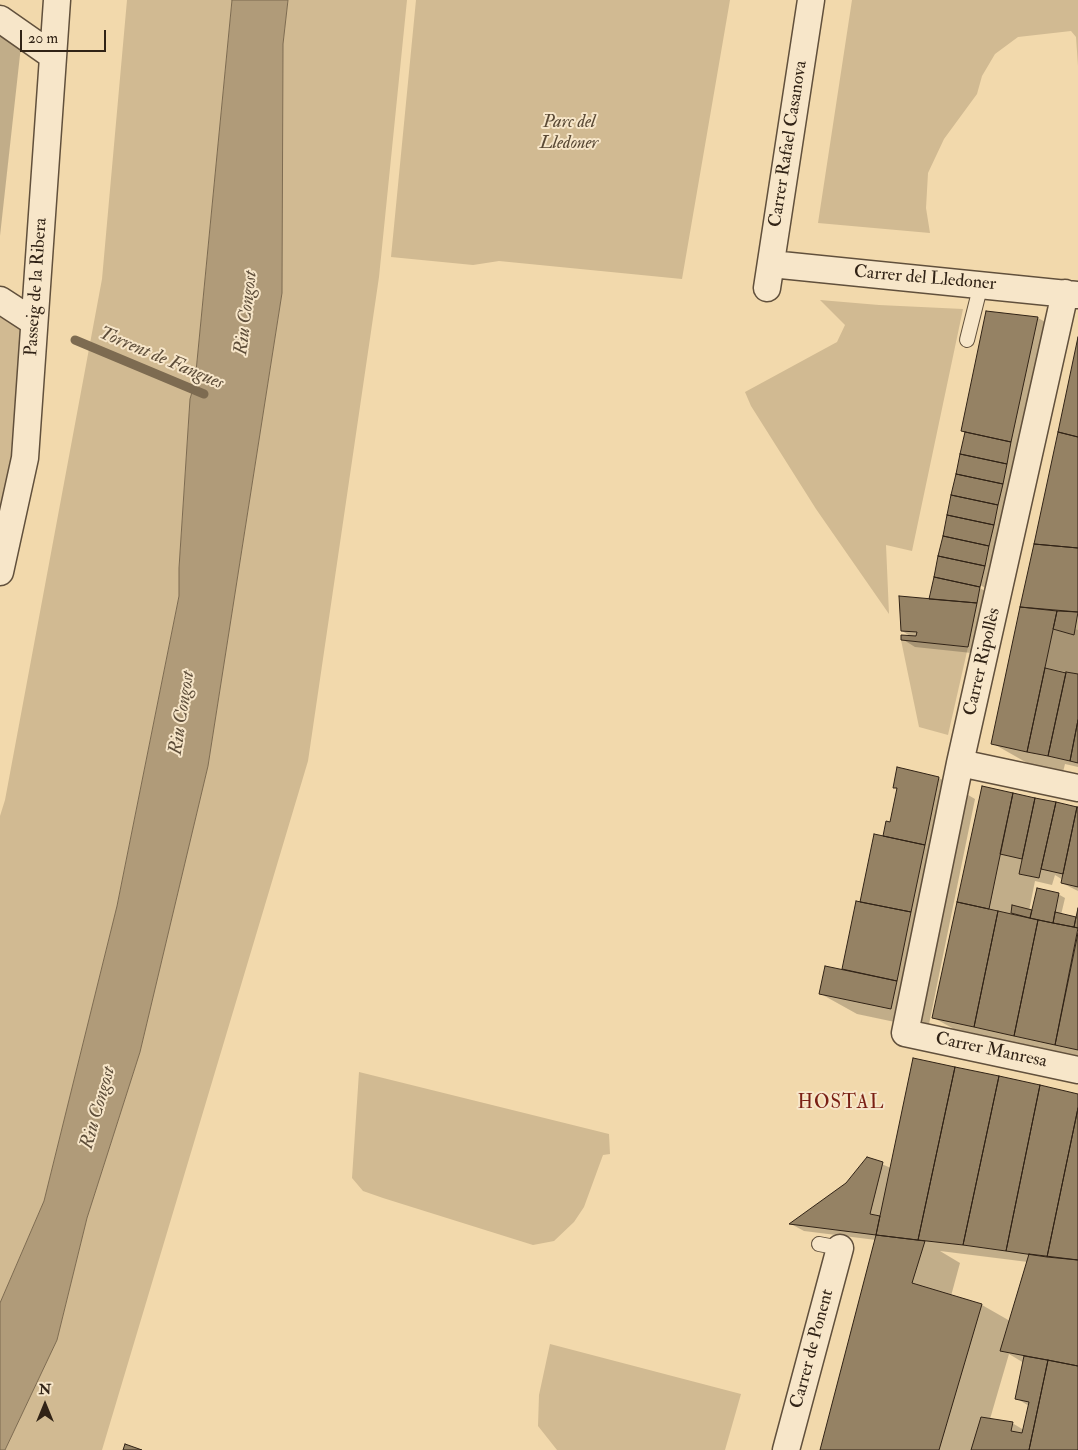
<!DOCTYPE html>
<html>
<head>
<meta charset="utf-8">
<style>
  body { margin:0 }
  #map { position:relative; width:1078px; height:1450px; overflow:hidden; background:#f2d9ac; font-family:"IM FELL Double Pica",serif }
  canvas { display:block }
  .north { position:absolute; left:20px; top:1380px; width:50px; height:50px; -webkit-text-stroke:4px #f7e6c9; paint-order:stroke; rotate:0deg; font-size:14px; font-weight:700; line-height:20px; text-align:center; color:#312316 }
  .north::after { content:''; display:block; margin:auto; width:18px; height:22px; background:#312316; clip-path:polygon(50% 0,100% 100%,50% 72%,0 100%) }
  .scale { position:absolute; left:20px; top:30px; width:86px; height:22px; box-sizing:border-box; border:2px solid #312316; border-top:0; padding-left:6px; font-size:15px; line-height:18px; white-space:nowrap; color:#312316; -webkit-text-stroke:4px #f7e6c9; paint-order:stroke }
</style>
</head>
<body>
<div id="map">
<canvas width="1078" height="1450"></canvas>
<div class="north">N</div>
<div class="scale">20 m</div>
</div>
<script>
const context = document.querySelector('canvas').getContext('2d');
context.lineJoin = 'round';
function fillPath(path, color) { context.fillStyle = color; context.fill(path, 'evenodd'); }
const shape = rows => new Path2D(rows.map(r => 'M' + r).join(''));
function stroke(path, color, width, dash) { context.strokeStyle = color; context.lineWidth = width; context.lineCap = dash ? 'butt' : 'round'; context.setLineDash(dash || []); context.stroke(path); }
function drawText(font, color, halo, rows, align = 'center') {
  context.font = font + ' "IM FELL Double Pica",serif'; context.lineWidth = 4; context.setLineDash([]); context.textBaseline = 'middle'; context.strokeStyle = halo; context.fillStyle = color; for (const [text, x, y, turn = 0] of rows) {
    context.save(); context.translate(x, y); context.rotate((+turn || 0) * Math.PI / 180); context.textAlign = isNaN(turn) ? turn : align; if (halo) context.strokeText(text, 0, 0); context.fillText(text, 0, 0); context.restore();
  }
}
fillPath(shape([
  [127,0,232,0,195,382,190,399,179,568,179,596,117,906,44,1201,0,1303,0,816,5,800,102,279],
  [288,0,407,0,379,277,308,761,102,1450,5,1450,57,1340,87,1218,140,1052,208,766,282,293,283,44],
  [416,0,730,0,682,279,499,261,473,265,391,257],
  [852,0,1078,0,1078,66,1076,37,1071,31,1018,37,995,54,982,76,977,94,944,139,928,173,926,208,930,233,818,223],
  [0,300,27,318,13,462,0,529],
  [820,300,879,305,963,309,912,551,886,545,889,614,816,509,751,406,745,392,837,342,845,325],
  [1053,629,1074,635,1075,629,1078,630,1078,674,1045,668],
  [901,640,968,647,948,735,919,727],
  [359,1072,609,1134,610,1154,603,1155,584,1207,574,1222,554,1241,533,1245,383,1198,363,1191,352,1178],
  [550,1344,741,1394,725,1450,557,1450,538,1426,539,1395]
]), '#d1ba92');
const water = shape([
  [232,0,288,0,283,44,282,293,208,766,140,1052,87,1218,57,1340,5,1450,0,1450,0,1303,44,1201,117,906,179,596,179,568,190,399,195,382,232,0]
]);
fillPath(water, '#b09b79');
stroke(water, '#7d6b51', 1);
fillPath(shape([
  [0,33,21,46,0,236],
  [987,313,1038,318,1058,329,994,593,975,582,974,585,987,592,981,654,915,647,902,639,912,637,902,631,935,601,966,433,962,431],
  [1078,343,1078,767,1065,764,1063,772,1029,764,992,743],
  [939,778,975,799,928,1029,857,1014,821,994,843,971,857,903,861,903,884,838,891,823,898,789,894,787],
  [983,788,1078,808,1078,891,1062,883,1063,880,1055,875,1052,885,1035,881,1029,911,1033,912,1058,894,1065,898,1061,915,1077,919,1078,913,1078,1056,954,1029,934,1018],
  [1078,1095,1078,1450,822,1450,876,1240,804,1231,791,1224,847,1184,867,1158,891,1168],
  [940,1251,1028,1262,1010,1321,982,1305,951,1296,960,1263],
  [1009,1354,1024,1363,1016,1398,1029,1406,1024,1430,1012,1423,990,1419]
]), '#0003');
stroke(shape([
  [75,340,204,394]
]), '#7d6b51', 9);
const building = shape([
  [986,311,1038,317,1011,442,961,431,986,311],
  [1078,337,1078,437,1058,432,1078,337],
  [965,432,1011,442,1007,464,960,454,965,432],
  [1058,432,1078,437,1078,548,1034,544,1058,432],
  [960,454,1007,464,1003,484,956,474,960,454],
  [956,474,1003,484,998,505,951,495,956,474],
  [951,495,998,505,994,525,947,515,951,495],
  [947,515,994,525,989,546,943,536,947,515],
  [943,536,989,546,985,566,938,556,943,536],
  [1034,544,1078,548,1078,612,1020,607,1034,544],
  [938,556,985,566,980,587,934,577,938,556],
  [934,577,980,587,977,603,929,599,934,577],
  [899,596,977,603,968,647,901,640,901,635,916,636,917,632,901,631,899,596],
  [1020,607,1057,611,1027,752,991,744,1020,607],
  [1057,611,1078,612,1074,635,1053,629,1057,611],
  [1045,668,1066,673,1048,756,1027,752,1045,668],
  [1066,672,1078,674,1078,720,1070,761,1048,756,1066,672],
  [1078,720,1078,763,1070,761,1078,720],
  [897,767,939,777,925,845,883,836,886,821,890,822,897,788,893,788,897,767],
  [982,786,1013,793,989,909,957,902,982,786],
  [1013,793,1035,798,1022,859,1000,854,1013,793],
  [1035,798,1056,802,1039,878,1019,874,1035,798],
  [1056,802,1077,807,1063,874,1041,869,1056,802],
  [1077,807,1078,807,1078,887,1061,883,1077,807],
  [874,834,925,845,911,912,860,902,874,834],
  [1037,888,1059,893,1053,923,1030,918,1037,888],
  [856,901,911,912,897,981,842,969,856,901],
  [957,902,998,911,974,1027,932,1018,957,902],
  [1012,905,1032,910,1030,918,1011,913,1012,905],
  [1078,908,1078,928,1074,927,1078,908],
  [998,911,1038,920,1014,1036,974,1027,998,911],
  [1055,912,1076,917,1074,927,1053,923,1055,912],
  [1038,920,1078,928,1055,1045,1014,1036,1038,920],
  [1078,933,1078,1050,1055,1045,1078,933],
  [825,966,897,981,891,1009,819,994,825,966],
  [913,1058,955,1067,918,1240,876,1235,913,1058],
  [955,1067,999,1076,963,1245,918,1240,955,1067],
  [999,1076,1040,1085,1006,1251,963,1245,999,1076],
  [1040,1085,1078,1094,1078,1108,1047,1257,1006,1251,1040,1085],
  [1078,1108,1078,1260,1047,1257,1078,1108],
  [867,1157,883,1162,870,1214,880,1216,876,1235,789,1224,846,1183,867,1157],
  [876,1235,925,1241,912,1283,982,1304,939,1450,820,1450,876,1235],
  [1029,1254,1078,1260,1078,1366,1000,1351,1029,1254],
  [1024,1356,1048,1360,1029,1450,971,1450,981,1417,1013,1422,1011,1431,1022,1433,1029,1402,1015,1399,1024,1356],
  [1048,1360,1078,1366,1078,1450,1029,1450,1048,1360],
  [125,1444,142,1450,123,1450,125,1444]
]);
fillPath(building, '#958264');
stroke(building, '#312316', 1);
const service = shape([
  [967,340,981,284],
  [819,1244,840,1248]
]);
const minor = shape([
  [0,19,53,56],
  [771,264,1078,295],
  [767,288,811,0],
  [1065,293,960,763,905,1033,1078,1070],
  [0,300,34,322],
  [0,572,25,458,57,0],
  [960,763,1078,788],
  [786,1450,840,1248]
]);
stroke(service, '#61503c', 16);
stroke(minor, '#61503c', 29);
stroke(service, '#f7e6c9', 14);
stroke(minor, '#f7e6c9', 26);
drawText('italic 18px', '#594935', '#f7e6c9', [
  ["Parc del",569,123],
  ["Lledoner",569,144]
]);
drawText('18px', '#312316', '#f7e6c9', [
  ["Carrer Rafael Casanova",789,144,-81],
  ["Carrer del Lledoner",925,279,5],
  ["Passeig de la Ribera",37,287,-86],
  ["Carrer Ripollès",983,662,-77],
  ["Carrer Manresa",991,1051,12],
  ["Carrer de Ponent",813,1349,-75]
]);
drawText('italic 19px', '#5d4d39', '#f7e6c9', [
  ["Riu Congost",247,313,-83],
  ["Torrent de Fangues",161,359,23],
  ["Riu Congost",183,713,-81],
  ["Riu Congost",99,1108,-74]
]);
context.letterSpacing = '1px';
drawText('19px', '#7a1f14', '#f7e6c9', [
  ["HOSTAL",841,1104]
]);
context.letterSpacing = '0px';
</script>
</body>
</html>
